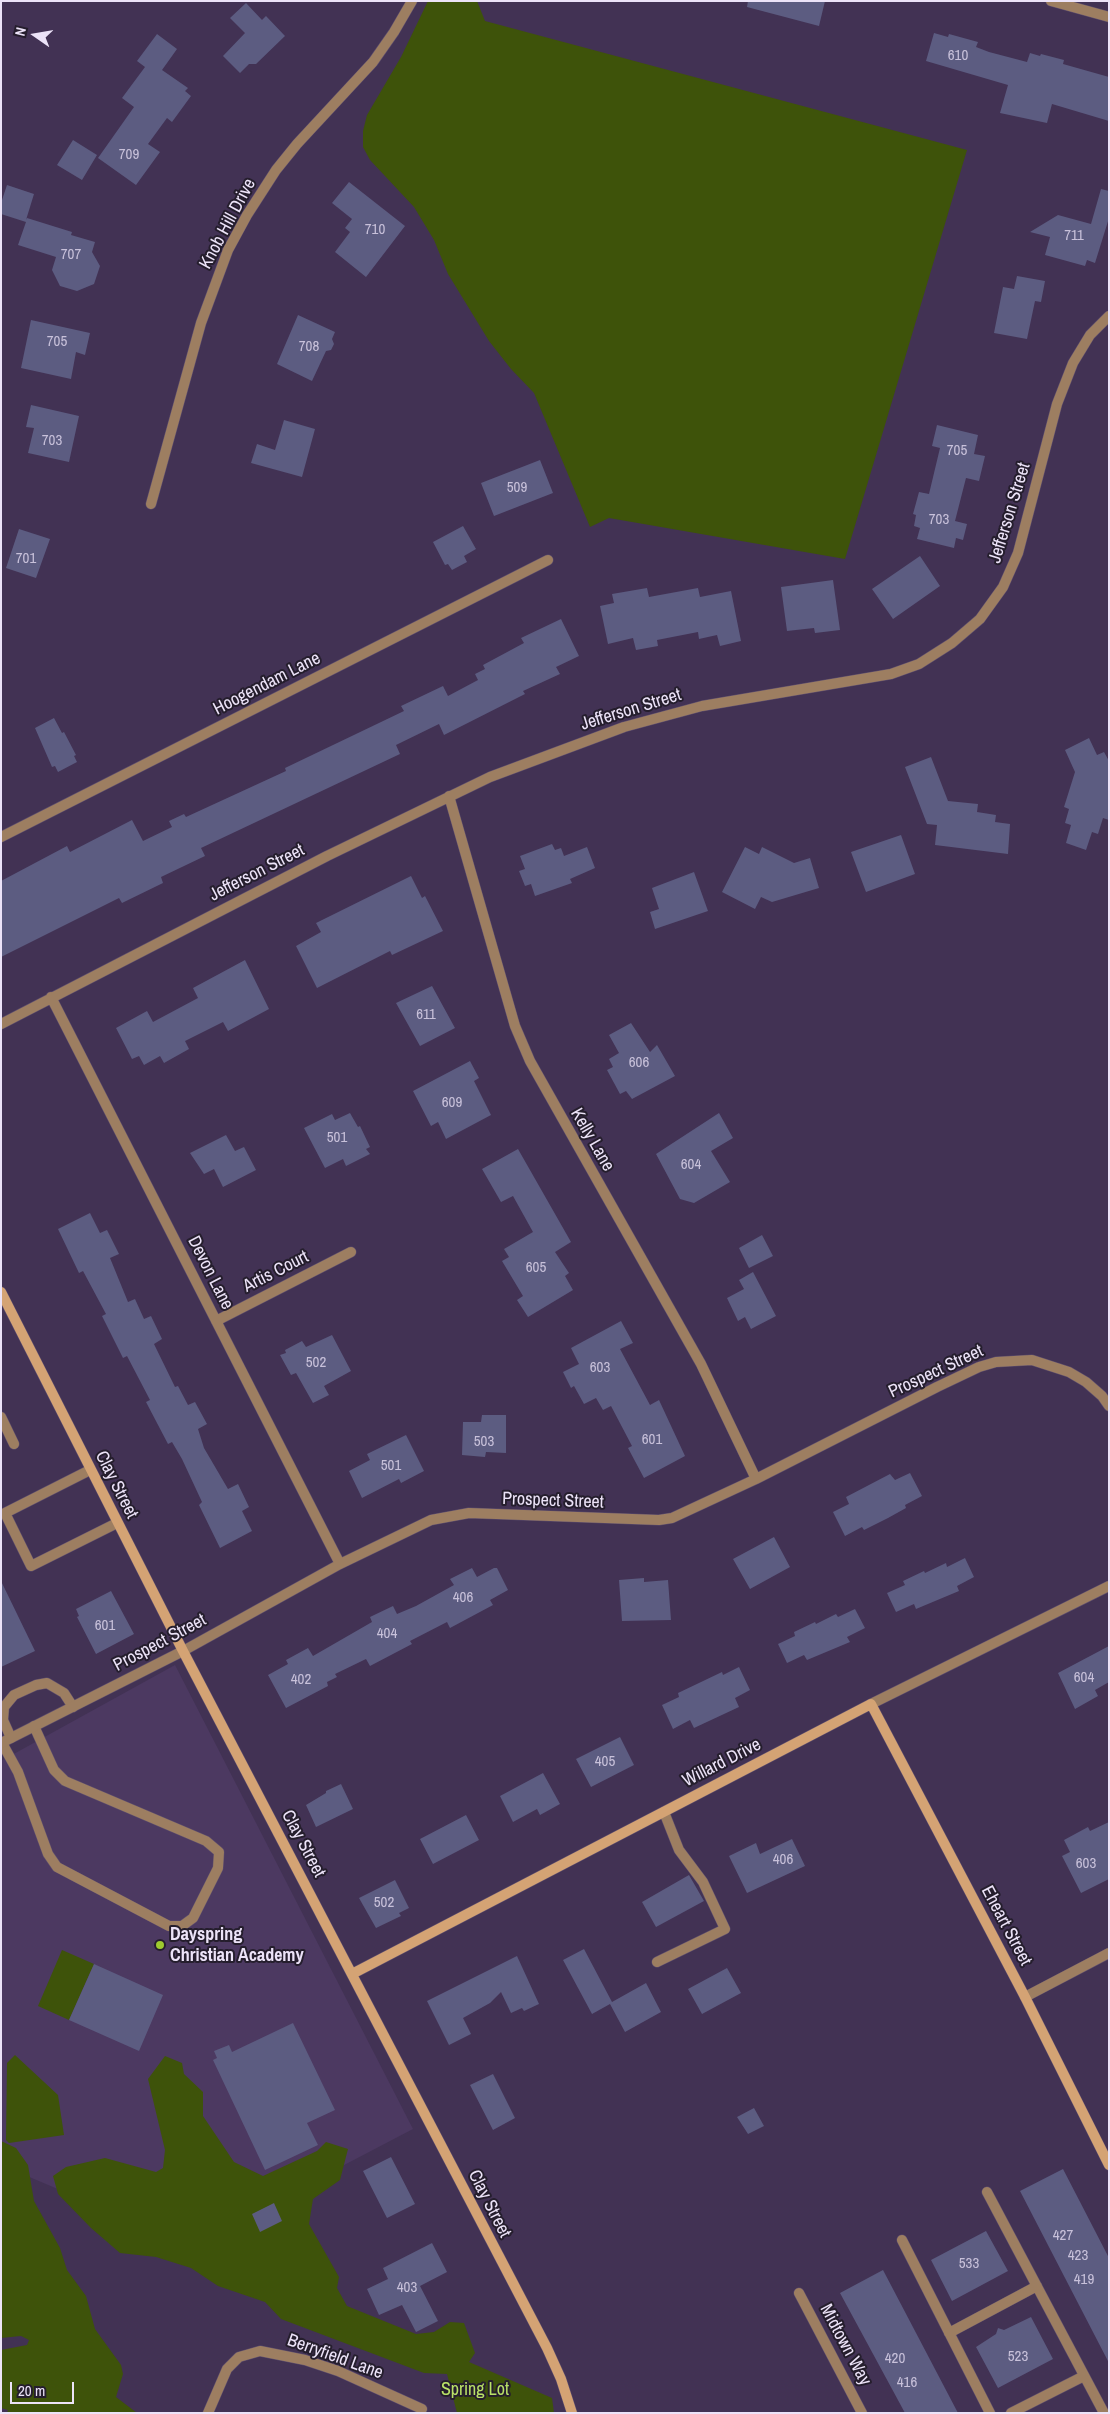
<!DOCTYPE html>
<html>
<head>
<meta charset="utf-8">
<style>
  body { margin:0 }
  #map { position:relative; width:1110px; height:2414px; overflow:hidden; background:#423254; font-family:"Archivo Narrow",sans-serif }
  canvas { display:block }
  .frame { position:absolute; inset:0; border:2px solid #ece3f8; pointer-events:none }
  .north { position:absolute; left:10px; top:10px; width:50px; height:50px; -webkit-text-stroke:4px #251e2d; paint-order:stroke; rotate:283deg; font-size:14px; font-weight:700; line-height:20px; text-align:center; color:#ece3f8 }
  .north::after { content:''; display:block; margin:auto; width:18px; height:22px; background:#ece3f8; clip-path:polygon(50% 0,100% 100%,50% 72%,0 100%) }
  .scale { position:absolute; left:10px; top:2382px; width:64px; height:22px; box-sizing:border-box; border:2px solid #ece3f8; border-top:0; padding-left:6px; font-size:15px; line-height:18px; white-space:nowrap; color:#ece3f8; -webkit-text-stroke:4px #251e2d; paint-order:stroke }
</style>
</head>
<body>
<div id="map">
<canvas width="1110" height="2414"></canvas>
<div class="frame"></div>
<div class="north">N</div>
<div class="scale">20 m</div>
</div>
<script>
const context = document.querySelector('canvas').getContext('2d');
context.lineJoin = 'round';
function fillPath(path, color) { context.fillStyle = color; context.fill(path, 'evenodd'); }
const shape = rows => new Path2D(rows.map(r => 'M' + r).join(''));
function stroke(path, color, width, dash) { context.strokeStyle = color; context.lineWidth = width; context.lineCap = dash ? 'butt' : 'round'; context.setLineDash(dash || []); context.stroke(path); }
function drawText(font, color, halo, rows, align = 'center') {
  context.font = font + ' "Archivo Narrow",sans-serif'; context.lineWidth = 4; context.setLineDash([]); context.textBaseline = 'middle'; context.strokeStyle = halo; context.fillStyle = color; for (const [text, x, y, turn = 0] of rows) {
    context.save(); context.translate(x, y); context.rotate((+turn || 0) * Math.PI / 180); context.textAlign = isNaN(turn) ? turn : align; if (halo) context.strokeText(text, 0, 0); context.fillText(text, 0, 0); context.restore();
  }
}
fillPath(shape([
  [175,1665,413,2129,283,2197,339,2308,1,2165,1,1761]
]), '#4c3961');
fillPath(shape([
  [428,1,477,1,485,21,967,150,845,559,609,518,590,527,534,393,511,369,489,341,448,274,434,240,414,207,370,160,363,147,363,131,367,115,401,57],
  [62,1950,94,1964,69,2020,38,2006],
  [15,2055,58,2095,64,2135,9,2143,6,2140,7,2063],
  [165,2056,182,2063,184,2074,203,2092,203,2116,234,2162,263,2176,317,2151,326,2142,348,2149,340,2180,313,2199,309,2224,339,2277,337,2288,347,2306,416,2334,434,2332,450,2322,464,2323,475,2353,469,2362,552,2398,554,2413,457,2413,447,2374,424,2373,281,2319,265,2302,218,2286,191,2268,156,2257,120,2253,91,2228,58,2194,53,2176,66,2167,105,2158,156,2172,163,2168,165,2150,148,2079],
  [1,2141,16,2148,28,2165,34,2201,60,2248,67,2270,86,2296,95,2329,121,2365,123,2374,116,2397,137,2413,7,2413,8,2410,1,2408,1,2350,27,2345,29,2340,21,2336,1,2338]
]), '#3e530a');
fillPath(shape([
  [748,1,825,1,819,26,747,7],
  [246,3,262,20,266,16,285,36,256,64,249,64,240,73,223,56,245,33,230,18],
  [934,33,948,37,949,34,978,42,976,47,989,52,1027,62,1030,53,1040,56,1041,54,1064,60,1063,64,1109,77,1109,121,1052,104,1047,123,1000,113,1008,85,926,61],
  [157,34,177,49,162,70,188,88,185,91,191,96,172,122,167,118,148,144,160,152,136,185,98,158,134,107,122,98,145,67,137,61],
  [73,140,97,155,82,180,57,165],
  [349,182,405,226,366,277,335,252,350,232,345,228,352,219,332,203],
  [7,185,34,194,26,220,27,218,72,232,71,235,95,242,92,252,100,266,94,284,77,291,60,286,52,270,56,257,18,245,26,222,1,214,1,203],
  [1101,189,1109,191,1109,218,1095,263,1087,260,1085,266,1045,255,1050,237,1030,232,1058,215,1091,224],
  [1017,276,1045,281,1041,302,1035,301,1027,339,994,333,1003,287,1014,289],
  [298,315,335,332,332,339,334,344,331,350,326,351,312,381,277,364],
  [31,320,90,333,85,355,76,352,71,379,21,368],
  [31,405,79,416,69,462,28,453,34,428,26,427],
  [284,420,315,429,302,477,251,463,257,444,275,450],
  [937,425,978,435,974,454,985,456,979,481,966,478,955,521,967,524,963,540,956,538,954,548,917,539,920,528,914,526,916,515,913,514,919,492,929,494,940,448,932,446],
  [540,460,553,493,494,516,481,483],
  [463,526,476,549,464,556,467,562,452,570,448,564,445,565,433,542],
  [19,529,50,539,36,578,6,568],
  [920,556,940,586,893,619,872,589],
  [833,580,840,630,815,633,814,628,787,631,781,587],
  [647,588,649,597,698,588,700,597,731,591,741,641,720,646,717,635,699,639,698,632,657,640,658,646,636,650,633,638,608,644,600,606,614,603,612,594],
  [561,619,579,656,556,667,560,674,523,691,525,694,444,735,439,724,396,745,400,754,201,848,205,856,161,877,163,883,122,903,119,898,1,957,1,881,67,846,70,852,132,820,143,841,172,827,169,821,184,814,186,817,286,771,285,768,404,711,401,706,443,686,448,696,478,680,475,674,485,669,483,665,524,643,521,638],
  [54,718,62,733,64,732,76,755,74,756,77,762,58,772,55,766,52,767,35,728],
  [1089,738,1097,755,1104,752,1109,761,1109,820,1103,818,1098,834,1092,832,1086,850,1066,843,1071,825,1065,823,1069,809,1064,807,1075,772,1065,750],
  [931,757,948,801,978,804,977,812,996,815,995,822,1010,824,1008,854,935,845,937,825,927,824,905,767],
  [901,835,915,874,866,892,851,852],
  [552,844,555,850,561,848,564,856,587,847,595,868,570,879,572,883,535,896,531,884,525,886,519,871,525,869,520,856],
  [745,847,759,854,762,847,794,863,810,858,819,888,772,902,761,897,755,909,722,892],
  [694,872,708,911,655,929,650,912,659,909,652,888],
  [411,876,422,898,425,896,443,931,392,955,390,951,317,988,296,946,321,932,316,923],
  [245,960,269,1009,228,1031,223,1022,185,1041,189,1049,164,1063,160,1056,144,1065,139,1056,132,1059,116,1028,147,1011,153,1022,198,998,193,988],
  [432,986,455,1028,420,1046,396,1003],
  [631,1023,650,1052,657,1045,675,1076,632,1099,626,1091,620,1094,607,1070,613,1067,609,1059,619,1053,609,1035],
  [470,1061,479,1078,474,1081,491,1115,446,1139,438,1122,431,1126,413,1091],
  [350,1113,358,1127,360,1126,370,1147,366,1149,370,1154,346,1166,343,1159,325,1168,304,1128,332,1114,335,1120],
  [719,1113,733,1138,711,1151,730,1182,694,1203,680,1199,656,1154],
  [226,1135,235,1151,244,1147,256,1170,223,1187,214,1169,204,1174,190,1153],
  [518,1149,571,1242,555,1252,569,1273,565,1276,573,1290,528,1317,517,1300,523,1296,502,1261,509,1257,504,1249,533,1232,513,1196,501,1202,482,1169],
  [90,1213,100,1233,107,1230,119,1254,110,1258,128,1302,135,1299,144,1319,151,1316,162,1339,154,1344,175,1387,178,1386,188,1405,195,1402,207,1424,198,1429,204,1448,228,1489,238,1484,249,1507,242,1511,252,1531,220,1548,199,1505,202,1502,182,1459,172,1442,168,1444,146,1402,150,1400,127,1356,123,1358,102,1316,106,1314,83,1271,79,1273,58,1229],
  [762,1235,773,1256,749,1268,739,1248],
  [753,1272,776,1316,751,1329,745,1317,738,1321,727,1298,744,1289,739,1280],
  [621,1321,633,1343,620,1349,650,1405,659,1400,685,1456,644,1478,628,1448,632,1446,611,1406,603,1410,596,1398,584,1404,574,1386,571,1388,563,1372,579,1364,571,1348],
  [332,1335,351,1371,324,1386,329,1395,313,1403,296,1373,291,1375,280,1355,286,1353,285,1350,302,1341,306,1347],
  [482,1415,506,1415,506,1453,486,1452,485,1457,462,1455,463,1422,481,1422],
  [406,1435,424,1471,401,1483,399,1479,362,1498,349,1471,370,1460,367,1454],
  [910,1473,922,1496,905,1505,906,1508,888,1518,864,1530,862,1527,845,1536,833,1512,849,1504,846,1497,890,1474,895,1480],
  [774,1537,790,1567,750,1589,733,1559],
  [965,1558,974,1577,957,1586,959,1591,916,1609,914,1604,896,1612,887,1593,905,1585,903,1581,924,1571,925,1573,946,1563,947,1567],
  [472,1568,477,1577,494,1568,497,1568,508,1590,490,1600,493,1605,450,1628,447,1622,410,1641,412,1644,370,1666,366,1659,335,1674,337,1677,327,1682,328,1686,286,1708,268,1675,288,1664,286,1660,308,1648,313,1656,372,1622,370,1617,393,1606,397,1614,416,1606,454,1585,450,1579],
  [644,1578,644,1582,668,1580,671,1620,622,1621,619,1580],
  [1,1581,35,1651,1,1667],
  [111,1591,134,1634,96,1654,77,1617,79,1616,76,1609],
  [855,1609,865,1628,847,1637,850,1642,807,1660,804,1655,787,1663,778,1644,795,1636,794,1632,815,1622,816,1624,836,1614,838,1617],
  [1109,1646,1109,1682,1095,1690,1098,1696,1075,1709,1058,1673],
  [739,1667,750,1690,735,1698,739,1707,694,1728,690,1720,673,1729,662,1705,679,1697,678,1693,722,1672,723,1675],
  [620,1737,634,1765,591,1787,576,1759],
  [543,1773,560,1804,540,1815,537,1809,513,1822,500,1796],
  [341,1784,353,1809,316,1827,306,1805,326,1793,326,1791],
  [466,1815,479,1840,433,1864,420,1839],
  [1109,1822,1109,1879,1081,1893,1062,1856,1070,1852,1064,1840,1088,1827,1090,1831],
  [792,1839,805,1866,747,1893,729,1856,756,1843,760,1854],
  [689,1875,704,1901,656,1927,642,1902],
  [395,1880,409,1908,399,1913,401,1916,376,1928,359,1898],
  [584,1949,612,2002,646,1983,661,2012,625,2032,610,2004,592,2014,563,1960],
  [517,1956,539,2004,524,2011,522,2008,511,2013,501,1992,490,2003,463,2018,471,2034,449,2045,427,2001],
  [94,1964,163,1995,139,2051,69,2020],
  [727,1968,741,1993,702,2014,688,1989],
  [293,2023,335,2110,307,2123,318,2145,265,2170,213,2060,217,2058,214,2051,229,2045,232,2052],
  [493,2074,515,2118,493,2130,470,2085],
  [754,2108,764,2126,748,2134,737,2117],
  [391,2157,415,2204,387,2218,363,2171],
  [1063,2169,1109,2258,1109,2363,1020,2191],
  [274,2203,282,2221,260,2232,252,2214],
  [986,2231,1008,2271,952,2301,931,2260],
  [432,2243,447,2272,420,2286,438,2321,416,2332,402,2305,379,2315,367,2289,388,2279,383,2268],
  [883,2270,958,2413,905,2413,840,2293],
  [1031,2317,1053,2359,998,2388,976,2347,996,2334,998,2328,1004,2330]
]), '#5c5c81');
const lane = shape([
  [1,837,548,560],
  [1,1417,14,1444],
  [90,1470,5,1513,31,1566,117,1523],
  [11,1738,3,1720,4,1707,14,1695,36,1685,47,1683,64,1693,73,1707],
  [2,1743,18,1772,48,1854,57,1867,169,1926,182,1926,193,1918,218,1868,219,1852,206,1841,65,1781,54,1770,34,1726],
  [657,1962,725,1929,703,1882,679,1850,664,1812],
  [987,2192,1104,2413],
  [902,2240,990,2413],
  [949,2333,1037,2286],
  [208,2413,227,2369,239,2357,260,2351,305,2360,338,2371,422,2409],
  [1011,2413,1084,2376]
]);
const street = shape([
  [1051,1,1109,17],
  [151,504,201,323,228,250,247,215,276,170,297,144,373,62,394,32,412,1],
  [449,796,515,1026,530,1061,701,1364,756,1479],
  [51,997,340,1564],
  [1,1024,327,856,490,777,624,727,702,706,891,674,919,664,952,643,980,619,1003,587,1018,553,1057,404,1073,363,1090,335,1109,316],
  [216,1321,351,1252],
  [871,1704,1109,1586],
  [1,1743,183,1651,340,1564,431,1520,469,1513,659,1520,672,1518,756,1479,937,1387,979,1367,996,1362,1032,1360,1069,1372,1086,1382,1102,1396,1109,1406],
  [1025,1997,1109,1953],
  [799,2293,862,2413]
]);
const secondary = shape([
  [1,1292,183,1651,547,2348,561,2379,572,2413],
  [352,1974,871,1704,1025,1997,1109,2165]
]);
stroke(lane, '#5d4e6e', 11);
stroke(street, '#5d4e6e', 11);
stroke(secondary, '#5d4e6e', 11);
stroke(lane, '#9d7e61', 10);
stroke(street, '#9d7e61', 10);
stroke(secondary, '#d4a374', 10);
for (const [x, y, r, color] of [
  [160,1945,5,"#9eca2f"]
]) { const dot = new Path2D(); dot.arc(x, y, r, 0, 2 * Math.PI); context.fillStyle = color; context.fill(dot); stroke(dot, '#251e2d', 2); }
drawText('15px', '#c8c1da', null, [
  ["610",958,56],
  ["709",129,155],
  ["710",375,230],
  ["711",1074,236],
  ["707",71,255],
  ["705",57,342],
  ["708",309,347],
  ["703",52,441],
  ["705",957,451],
  ["509",517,488],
  ["703",939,520],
  ["701",26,559],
  ["611",426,1015],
  ["606",639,1063],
  ["609",452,1103],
  ["501",337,1138],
  ["604",691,1165],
  ["605",536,1268],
  ["502",316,1363],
  ["603",600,1368],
  ["601",652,1440],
  ["503",484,1442],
  ["501",391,1466],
  ["406",463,1598],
  ["601",105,1626],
  ["404",387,1634],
  ["604",1084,1678],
  ["402",301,1680],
  ["405",605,1762],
  ["406",783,1860],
  ["603",1086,1864],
  ["502",384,1903],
  ["427",1063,2236],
  ["423",1078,2256],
  ["533",969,2264],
  ["419",1084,2280],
  ["403",407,2288],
  ["523",1018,2357],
  ["420",895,2359],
  ["416",907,2383]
]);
drawText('18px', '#ece3f8', '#251e2d', [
  ["Knob Hill Drive",228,224,-62],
  ["Jefferson Street",1010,513,-73],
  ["Hoogendam Lane",267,684,-27],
  ["Jefferson Street",631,710,-17],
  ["Jefferson Street",257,873,-27],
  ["Kelly Lane",592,1140,60],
  ["Artis Court",276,1272,-27],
  ["Devon Lane",210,1273,63],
  ["Prospect Street",936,1372,-25],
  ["Clay Street",116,1485,63],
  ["Prospect Street",553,1501,2],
  ["Prospect Street",160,1643,-28],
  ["Willard Drive",722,1763,-27],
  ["Clay Street",303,1844,62],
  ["Eheart Street",1006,1926,62],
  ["Clay Street",489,2204,63],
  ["Midtown Way",845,2345,62],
  ["Berryfield Lane",335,2357,20]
]);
drawText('bold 18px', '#ece3f8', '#251e2d', [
  ["Dayspring",170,1935],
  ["Christian Academy",170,1956]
], 'left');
drawText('18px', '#b9e167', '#251e2d', [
  ["Spring Lot",475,2390]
]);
</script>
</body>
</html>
